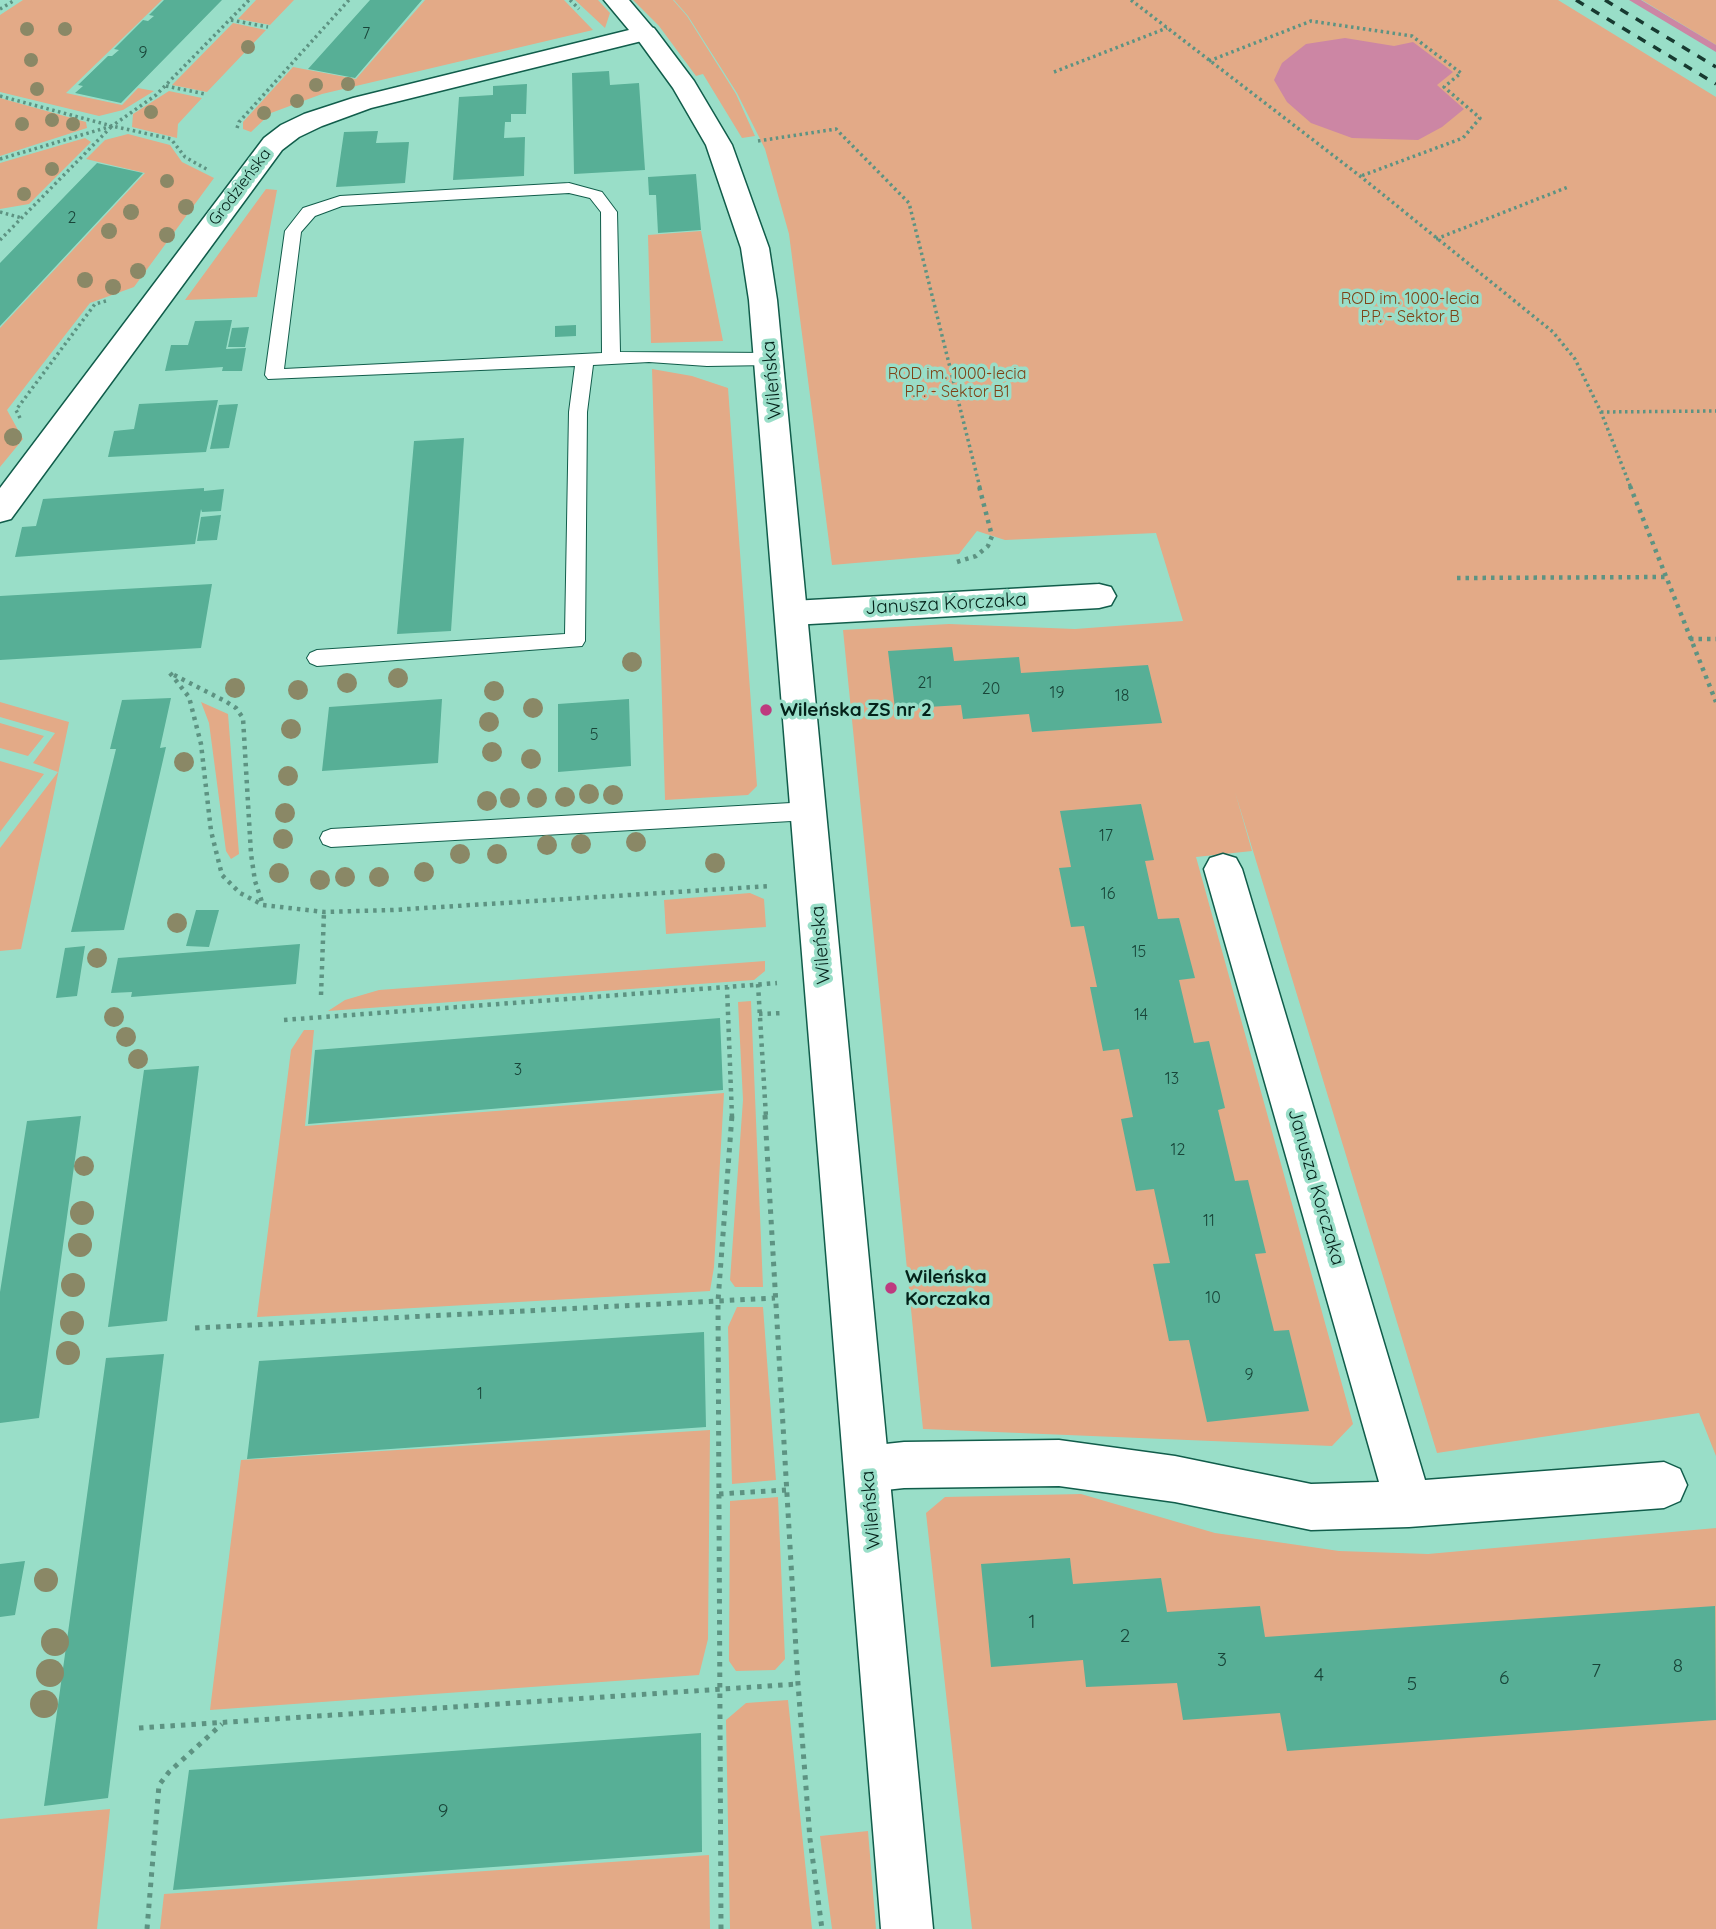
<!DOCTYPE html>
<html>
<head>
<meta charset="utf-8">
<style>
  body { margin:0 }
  canvas { display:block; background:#99dec8 }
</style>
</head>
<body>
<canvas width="1716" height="1929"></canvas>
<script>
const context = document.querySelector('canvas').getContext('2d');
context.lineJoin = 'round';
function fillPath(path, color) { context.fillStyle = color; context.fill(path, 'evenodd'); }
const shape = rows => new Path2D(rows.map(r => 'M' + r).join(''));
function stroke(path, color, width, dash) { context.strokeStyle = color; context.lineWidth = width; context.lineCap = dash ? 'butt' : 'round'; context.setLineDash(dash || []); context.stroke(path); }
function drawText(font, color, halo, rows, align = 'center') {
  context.font = font + ' Quicksand,sans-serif'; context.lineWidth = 7; context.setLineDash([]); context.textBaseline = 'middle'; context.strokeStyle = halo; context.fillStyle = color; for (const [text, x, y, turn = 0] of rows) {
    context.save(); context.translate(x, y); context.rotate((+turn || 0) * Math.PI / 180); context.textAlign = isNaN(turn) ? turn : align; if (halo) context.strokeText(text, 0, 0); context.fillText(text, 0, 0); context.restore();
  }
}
fillPath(shape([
  [23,0,162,0,66,93,122,105,138,88,154,91,123,110,99,116,0,92,0,15],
  [256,0,294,0,270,25,238,19],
  [425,0,564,0,593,30,322,94,271,113,251,132,243,129,243,122,293,67,356,79],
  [575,0,598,0,610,13,605,28],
  [633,0,673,0,687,16,736,94,755,136,742,138,703,74,696,76,659,26],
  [674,0,1558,0,1716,97,1716,1456,1699,1413,1437,1453,1235,792,1252,851,1196,857,1353,1424,1332,1446,923,1429,843,630,949,624,1075,629,1183,621,1156,533,1005,540,977,531,959,554,832,565,789,234,765,149,737,93,688,16],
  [1642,0,1716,0,1716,45],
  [233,23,266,30,207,92,172,85],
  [169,91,202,98,178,124,177,138,132,127,133,114],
  [0,98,86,122,87,128,0,156],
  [128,134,170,145,182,162,214,178,134,287,90,303,7,410,23,439,0,467,0,328,145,173,86,159,105,140],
  [85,138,91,142,29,204,0,209,0,163],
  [266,189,277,190,257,297,185,300],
  [701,231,723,341,651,343,648,235],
  [652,369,692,376,728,388,757,786,748,795,665,800],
  [0,702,69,722,21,949,0,951,0,848,58,772,33,763,55,733,0,717],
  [201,702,228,714,239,854,231,859,226,851,209,723],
  [0,723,44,736,28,756,0,748],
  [0,761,44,774,0,832],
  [750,893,764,899,766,927,666,934,664,900],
  [765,961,765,971,754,980,328,1011,345,1000,379,990],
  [751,1001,763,1287,735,1287,730,1280,743,1100,738,1002],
  [304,1030,314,1030,305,1126,724,1093,714,1267,710,1291,257,1317,291,1050],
  [737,1307,763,1307,776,1480,732,1484,728,1327],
  [710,1430,708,1639,699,1675,210,1710,241,1460],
  [1081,1494,1215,1533,1339,1551,1428,1554,1716,1528,1716,1929,972,1929,926,1513,945,1497],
  [778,1497,785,1659,775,1670,736,1671,729,1661,730,1501],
  [788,1700,812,1929,730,1929,726,1720,746,1703],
  [110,1809,97,1929,0,1929,0,1819],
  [868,1831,876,1929,832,1929,820,1836],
  [709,1855,710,1929,160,1929,164,1894]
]), '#e3aa87');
fillPath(shape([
  [1345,38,1394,46,1413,42,1453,72,1437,85,1464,109,1442,127,1418,140,1352,138,1311,123,1287,102,1274,80,1282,63,1306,44]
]), '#cc86a4');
fillPath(shape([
  [1629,0,1641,0,1716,45,1716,52,1629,0]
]), '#cc86a4');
fillPath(shape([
  [164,0,222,0,121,103,75,93,83,86,78,85,108,56,112,56,119,50,114,49,143,20,148,21,154,16,149,15],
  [370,0,422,0,355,78,308,69],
  [609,71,610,85,639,83,645,170,574,174,572,73],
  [527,84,526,114,511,114,511,122,505,122,504,138,525,137,524,176,453,180,459,97,493,95,493,86],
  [378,131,376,143,409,142,405,183,336,187,344,132],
  [97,163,143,173,0,326,0,263],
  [696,174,701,230,658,233,656,195,649,195,648,177],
  [232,320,226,349,246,348,242,371,222,371,223,367,165,371,171,345,188,345,195,321],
  [576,325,576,336,555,337,555,326],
  [249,327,245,347,228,347,232,328],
  [218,400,206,452,108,457,114,431,134,429,139,404],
  [238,404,229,448,210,449,219,405],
  [464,438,451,631,397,634,414,441],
  [204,488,204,491,224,489,221,511,202,512,201,509,195,544,15,557,22,527,36,526,43,499],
  [221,515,217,540,197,541,201,517],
  [212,584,201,648,0,660,0,596],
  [952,647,954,661,1019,657,1021,673,1148,665,1162,723,1032,732,1029,714,963,719,961,705,895,709,888,651],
  [171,698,160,748,166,747,124,930,71,932,116,749,110,749,122,700],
  [442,699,438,763,322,771,329,707],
  [629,699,631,766,558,772,558,704],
  [1141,804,1154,860,1145,861,1158,919,1179,918,1195,978,1179,980,1194,1043,1209,1041,1225,1108,1218,1110,1235,1181,1248,1180,1266,1253,1255,1254,1274,1331,1289,1330,1309,1411,1207,1422,1189,1340,1169,1341,1153,1264,1170,1263,1154,1189,1136,1191,1121,1119,1133,1117,1119,1049,1103,1051,1090,987,1097,987,1084,926,1071,927,1059,868,1071,867,1060,811],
  [196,910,219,910,209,947,186,946],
  [300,944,296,984,131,997,132,992,111,993,118,958],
  [85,946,77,996,56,998,65,948],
  [720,1018,723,1090,308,1124,315,1050],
  [199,1066,167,1321,108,1327,144,1070],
  [81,1116,39,1418,0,1423,0,1292,27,1121],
  [704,1332,706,1427,247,1459,259,1361],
  [164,1354,108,1798,44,1806,106,1358],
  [1070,1558,1073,1584,1161,1578,1167,1612,1260,1606,1265,1637,1715,1606,1716,1720,1287,1751,1280,1713,1183,1720,1177,1683,1086,1687,1083,1660,991,1667,981,1564],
  [25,1561,15,1615,0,1617,0,1564],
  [701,1733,702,1852,173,1890,189,1770]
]), '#57af96');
const lane = shape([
  [569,183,602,192,617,212,620,352,770,353,779,359,770,365,707,366,649,362,593,365,587,412,585,641,582,646,317,666,310,663,307,658,310,653,317,650,565,634,569,412,575,366,268,379,265,375,285,231,303,208,340,196,569,183],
  [569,193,590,198,601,212,602,353,284,369,301,232,315,216,342,206,569,193],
  [809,802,817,805,820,811,817,817,809,820,331,847,323,844,320,838,323,832,331,829,809,802]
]);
const street = shape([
  [604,0,629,0,657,33,654,38,371,108,322,126,299,137,282,150,11,519,0,522,0,488,264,138,281,125,304,114,353,98,629,30,604,0],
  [1099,584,1111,587,1116,596,1111,605,1099,608,792,625,780,622,775,613,780,604,792,601,1099,584],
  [1223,854,1236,858,1242,869,1425,1480,1664,1462,1680,1469,1687,1485,1680,1501,1664,1508,1409,1527,1311,1530,1175,1502,1059,1486,904,1488,867,1492,851,1485,844,1469,851,1453,867,1446,904,1442,1059,1440,1175,1456,1311,1484,1379,1482,1204,869,1210,858,1223,854]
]);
const secondary = shape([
  [645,26,654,28,694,81,732,145,769,248,777,300,933,1929,881,1929,749,300,741,248,706,145,673,88,633,33,636,28,645,26]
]);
stroke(lane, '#115d4b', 2);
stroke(street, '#115d4b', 3);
stroke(secondary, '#115d4b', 3);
stroke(shape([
  [570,0,579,9],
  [1131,0,1360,176,1553,332,1575,359,1601,412,1631,488],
  [0,9,15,0],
  [231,20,268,27],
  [1209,61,1311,21,1412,36,1461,73,1444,87,1480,118,1463,138,1361,176],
  [1054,72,1167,28],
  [166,86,205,94],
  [0,96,112,126,156,95,249,0],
  [237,128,239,122,349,0],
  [758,141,836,129,909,203,980,488],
  [0,159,112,126,171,139,185,157,208,170],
  [0,212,22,218],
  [1436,239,1568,187],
  [0,240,111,127],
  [1601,412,1716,411],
  [20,418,16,410,95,304,106,301]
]), '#5d9382', 3.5, [2.5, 3.5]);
stroke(shape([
  [1630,486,1716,702],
  [957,562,976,556,988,546,992,536,979,486],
  [1457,578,1665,577],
  [1690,639,1716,639],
  [170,673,189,697,201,744,211,831,222,875,240,893,263,905,324,912,393,910,771,886],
  [174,675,225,701,236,708,243,718,251,854,255,881,263,905],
  [758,984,766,1117],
  [321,995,324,912],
  [759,1014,783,1013],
  [284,1020,727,987],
  [732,1117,727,987,777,983]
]), '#5d9382', 4.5, [3.5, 5]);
stroke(shape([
  [765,1115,798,1684,810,1839,822,1929],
  [195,1328,775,1298],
  [719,1494,786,1490],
  [139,1728,798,1684],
  [147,1929,159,1785,169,1772,222,1724],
  [721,1929,718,1301,732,1115]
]), '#5d9382', 5, [4.5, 6]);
fillPath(lane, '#fff');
fillPath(street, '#fff');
fillPath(secondary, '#fff');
stroke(shape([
  [1576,0,1716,84],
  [1605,0,1716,67]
]), '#173a30', 3.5, [9, 9]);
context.fillStyle = '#8a8866';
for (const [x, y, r] of [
  [27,29,7],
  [65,29,7],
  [248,47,7],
  [31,60,7],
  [348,84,7],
  [316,85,7],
  [37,89,7],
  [297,101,7],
  [151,112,7],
  [264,113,7],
  [52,120,7],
  [22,124,7],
  [73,124,7],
  [52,169,7],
  [167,181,7],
  [24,194,7],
  [186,207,8],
  [131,212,8],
  [109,231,8],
  [167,235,8],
  [138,271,8],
  [85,280,8],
  [113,287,8],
  [13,437,9],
  [632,662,10],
  [398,678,10],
  [347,683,10],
  [235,688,10],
  [298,690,10],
  [494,691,10],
  [533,708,10],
  [489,722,10],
  [291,729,10],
  [492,752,10],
  [531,759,10],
  [184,762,10],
  [288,776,10],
  [589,794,10],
  [613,795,10],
  [565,797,10],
  [510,798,10],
  [537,798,10],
  [487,801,10],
  [285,813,10],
  [283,839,10],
  [636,842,10],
  [581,844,10],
  [547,845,10],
  [460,854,10],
  [497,854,10],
  [715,863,10],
  [424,872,10],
  [279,873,10],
  [345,877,10],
  [379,877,10],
  [320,880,10],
  [177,923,10],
  [97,958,10],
  [114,1017,10],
  [126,1037,10],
  [138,1059,10],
  [84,1166,10],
  [82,1213,12],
  [80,1245,12],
  [73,1285,12],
  [72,1323,12],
  [68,1353,12],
  [46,1580,12],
  [55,1642,14],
  [50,1673,14],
  [44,1704,14]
]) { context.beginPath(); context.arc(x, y, r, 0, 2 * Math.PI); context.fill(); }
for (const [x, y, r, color] of [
  [766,710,7,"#be3a7f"],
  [891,1288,7,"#be3a7f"]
]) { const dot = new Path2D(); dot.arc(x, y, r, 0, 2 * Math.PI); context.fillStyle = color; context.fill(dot); stroke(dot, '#99dec8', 2.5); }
drawText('16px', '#194539', null, [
  ["7",366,34],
  ["9",143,53],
  ["2",72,218],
  ["21",925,683],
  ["20",991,689],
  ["19",1057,693],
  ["18",1122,696],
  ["5",594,735],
  ["17",1106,836],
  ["16",1108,894],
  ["15",1139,952],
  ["14",1141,1015],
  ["3",518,1070],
  ["13",1172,1079],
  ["12",1178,1150],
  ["11",1209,1221],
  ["10",1213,1298],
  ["9",1249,1375],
  ["1",480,1394]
]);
drawText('16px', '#04221a', '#99dec8', [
  ["Grodzieńska",240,187,-53]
]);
drawText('16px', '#7e4216', '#99dec8', [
  ["ROD im. 1000-lecia",1410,299],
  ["P.P. - Sektor B",1410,317],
  ["ROD im. 1000-lecia",957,374],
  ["P.P. - Sektor B1",957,392]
]);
drawText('19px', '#04221a', '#99dec8', [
  ["Wileńska",772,380,-95],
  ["Janusza Korczaka",946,604,-3],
  ["Wileńska",821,945,-95],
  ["Janusza Korczaka",1316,1187,74],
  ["Wileńska",871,1510,-95]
]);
drawText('bold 19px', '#04221a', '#99dec8', [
  ["Wileńska ZS nr 2",780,710],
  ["Wileńska",905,1277],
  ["Korczaka",905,1299]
], 'left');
drawText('19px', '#194539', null, [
  ["1",1032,1622],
  ["2",1125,1636],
  ["3",1222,1660],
  ["8",1678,1666],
  ["7",1596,1671],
  ["4",1319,1675],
  ["6",1504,1678],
  ["5",1412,1684],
  ["9",443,1811]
]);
</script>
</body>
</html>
